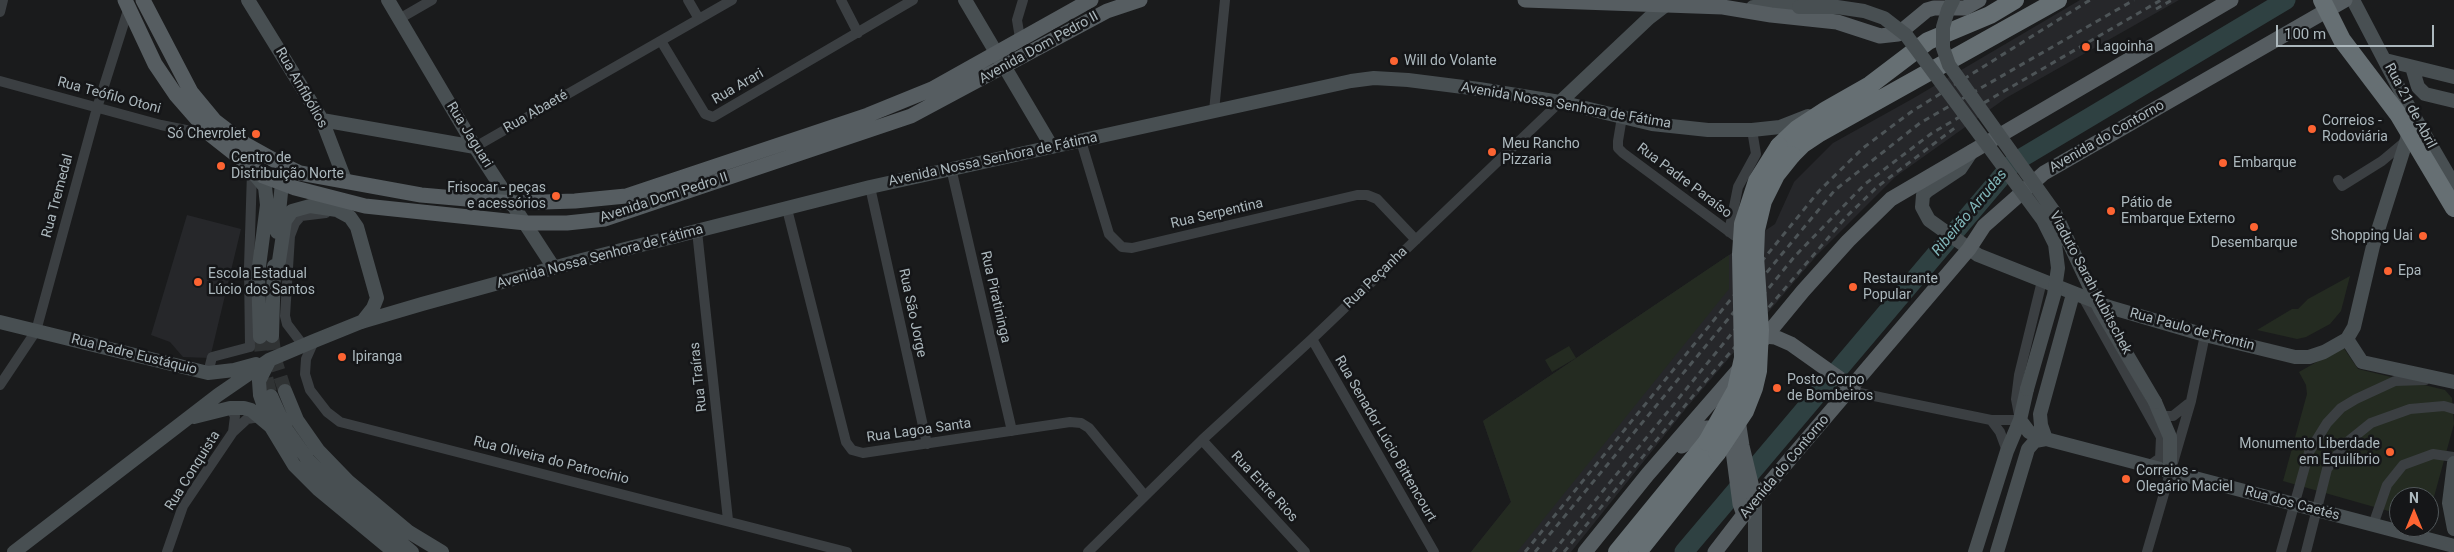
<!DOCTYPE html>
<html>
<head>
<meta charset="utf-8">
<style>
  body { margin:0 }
  #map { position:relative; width:2454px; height:552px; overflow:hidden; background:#1a1b1c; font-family:Roboto,sans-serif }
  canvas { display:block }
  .north { position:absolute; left:2389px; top:487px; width:50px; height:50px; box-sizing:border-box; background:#151618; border:1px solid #51575a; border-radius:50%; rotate:0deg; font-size:14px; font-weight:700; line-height:20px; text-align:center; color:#acb8bd }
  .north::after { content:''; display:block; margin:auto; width:18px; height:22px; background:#fd6432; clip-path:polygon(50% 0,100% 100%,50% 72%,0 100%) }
  .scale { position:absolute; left:2276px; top:25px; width:158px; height:22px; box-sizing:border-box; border:2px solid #acb8bd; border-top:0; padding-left:6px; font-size:15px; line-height:18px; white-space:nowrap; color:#acb8bd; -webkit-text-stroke:4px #151618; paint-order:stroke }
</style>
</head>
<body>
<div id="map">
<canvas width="2454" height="552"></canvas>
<div class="north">N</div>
<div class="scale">100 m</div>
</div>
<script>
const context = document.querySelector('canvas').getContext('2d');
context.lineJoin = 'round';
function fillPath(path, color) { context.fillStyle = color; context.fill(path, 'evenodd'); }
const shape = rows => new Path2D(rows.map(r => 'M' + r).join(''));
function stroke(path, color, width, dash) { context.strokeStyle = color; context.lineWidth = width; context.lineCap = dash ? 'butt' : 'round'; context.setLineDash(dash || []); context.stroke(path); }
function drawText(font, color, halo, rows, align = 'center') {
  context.font = font + ' Roboto,sans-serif'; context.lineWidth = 5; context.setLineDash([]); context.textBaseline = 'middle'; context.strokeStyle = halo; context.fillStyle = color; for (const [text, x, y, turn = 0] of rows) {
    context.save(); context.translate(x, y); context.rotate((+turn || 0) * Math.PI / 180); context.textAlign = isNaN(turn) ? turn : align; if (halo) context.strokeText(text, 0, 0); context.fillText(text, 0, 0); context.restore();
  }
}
fillPath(shape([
  [2080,0,2179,0,2006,98,1895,177,1818,254,1688,406,1571,552,1471,552,1511,502,1483,421,1775,224,1794,182,1833,143,1912,99],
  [187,215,241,229,210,358,183,357,170,342,151,335]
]), '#26272a');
fillPath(shape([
  [1729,255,1729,289,1517,552,1471,552,1511,502,1483,421],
  [2350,276,2341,311,2330,324,2306,337,2297,339,2257,330,2292,309,2298,309,2308,299],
  [1569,346,1576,358,1552,372,1545,360],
  [2343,347,2358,369,2445,390,2452,398,2454,424,2429,515,2429,497,2399,497,2399,514,2283,481,2307,394,2306,385,2299,372]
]), '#242b21');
stroke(shape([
  [1684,552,2013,163,2286,0]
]), '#2f4142', 19);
stroke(shape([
  [272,336,275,360,285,391],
  [260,337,263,366,271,396]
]), '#303334', 14, [14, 7]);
stroke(shape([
  [688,0,699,19],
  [841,0,858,33],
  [0,12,3,0],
  [399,19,432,0],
  [1020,38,1017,20,1023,0],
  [661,41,705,114,713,117,913,0],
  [0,81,161,125,211,135],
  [1214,111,1225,0],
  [1622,117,1618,141,1618,148,1623,153,1735,236],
  [1081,141,1109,234,1122,247,1132,248,1357,195,1367,195,1377,199,1416,240],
  [475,147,732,0],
  [951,168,1012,431],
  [2338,180,2342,186,2382,161,2407,140],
  [870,187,927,444],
  [787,209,846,442,852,450,863,453,1070,422,1081,423,1089,428,1145,496],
  [697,231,728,520],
  [1729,232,1738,187,1756,154,1752,130],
  [2084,299,2161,437,2160,458,2150,465],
  [1312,339,1434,552],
  [314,341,306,359,305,374,310,390,327,412,340,422,847,552],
  [303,345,287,324,285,316,290,236,295,223,301,216,326,213],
  [208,373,212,357,250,347,249,267,252,172],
  [0,385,36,331,97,108,129,7],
  [1850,391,1991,420,2020,420,2016,399,2019,375,2042,281],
  [230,408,235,416,233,432],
  [2162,416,2173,416,2188,404],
  [1991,420,2000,432,2007,451],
  [1202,440,1305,552],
  [2373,525,2387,485,2403,465,2433,454,2454,457],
  [167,552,183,506,233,432,247,419,260,417],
  [1088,552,1202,440,1312,339,1560,102],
  [2147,552,2191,401,2205,335],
  [2281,552,2309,452,2327,423,2341,408,2356,399,2395,381,2425,380],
  [2306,552,2327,469,2345,444,2371,423,2410,409,2444,406,2454,409]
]), '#3b3f42', 10);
stroke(shape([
  [248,0,322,120,345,180],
  [388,0,475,147,554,268],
  [965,0,1052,147],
  [2353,0,2411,111,2454,185],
  [1753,7,1799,7],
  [2385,60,2454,77],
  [2412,67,2418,87,2425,94],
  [2425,94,2454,101],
  [1560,102,1649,18,1666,5],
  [322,120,475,147],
  [1972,151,1960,169,1927,191,1923,195,1922,207,1929,220,1978,255,2109,307,2205,335,2295,357,2309,357,2324,352,2347,339,2354,327,2373,246,2407,139,2411,111],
  [250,169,265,187,267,205,258,274,260,337],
  [277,232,282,183],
  [274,274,279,261,285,221,292,211,310,206,337,210,350,217,357,227,377,298,373,308,362,322],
  [0,322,208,373,234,370,256,364],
  [272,336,274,266],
  [2347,339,2362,362,2454,382],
  [269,361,259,381,260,395,271,427,294,465,318,489,394,552],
  [285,391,297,420,318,450,348,481,409,532,442,552],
  [271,396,286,429,308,460,339,491,412,552],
  [2155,402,2170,437,2170,471],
  [194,417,230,408,244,408,251,410,270,426],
  [2020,420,2029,432,2046,439,2454,546],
  [2046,439,2041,425,2040,414,2073,294],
  [2454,463,2449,503,2454,529],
  [14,552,218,395,269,360,314,341,361,322,422,304,582,260,870,187,1351,81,1374,78,1408,80,1479,89,1560,102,1652,124,1708,130,1752,130,1780,127,1808,116],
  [1755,552,1755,500],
  [1975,552,2007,451,2020,420,2027,389],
  [1997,552,2028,449,2035,441,2046,439]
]), '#484f52', 14);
stroke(shape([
  [125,0,155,64,176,95,211,135,263,176,295,188,365,206,526,223,567,223,605,219,911,116,1107,11,1140,0],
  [143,0,191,92,215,121,245,144,281,164,300,173,421,195,512,203,575,201,626,196,868,115,932,89,1091,0],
  [1525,0,1723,7,1771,15,1837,22,1880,36,1898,34,1927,10,1934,8,1965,8,1979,0],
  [1765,336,1775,337,1791,344,1853,388],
  [1756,348,1803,291,1848,241,1891,199,2231,0],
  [1733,388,1742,446,1755,500],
  [1682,446,1707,428,1713,429,1732,443,1740,504,1744,515],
  [1585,552,1648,474,1742,366],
  [1715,552,1755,500,1969,249,1984,226,2044,173,2345,0]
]), '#565d61', 15);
stroke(shape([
  [1779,146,1797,129,1826,110,1870,85,1928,41,1990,15,2015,0],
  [1792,155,1803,144,1818,134,2058,0],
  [1617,552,1707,442],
  [1638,552,1717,453]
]), '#666f73', 18);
stroke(shape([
  [2156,9,2172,0],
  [1525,552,1819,191,1863,148,1911,112,2090,0],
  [1535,552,1835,190,1920,123,2134,0],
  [1553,552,1795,256,1865,184,1932,133,2161,0],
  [1564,552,1693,396,1846,217,1877,187,1956,127]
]), '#4d5457', 3, [6, 5]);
stroke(shape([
  [1953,0,1948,10,1943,27,1943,48,1949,65,2055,213,2100,309,2155,402],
  [1799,7,1837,7,1864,11,1884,18,1906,35,2043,220,2055,244,2058,268,2054,295,2027,389]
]), '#484f52', 14);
stroke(shape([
  [2322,0,2342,40,2398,114,2454,208],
  [1707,442,1736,390,1743,358,1741,254,1743,224,1757,181,1779,146],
  [1717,453,1745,411,1754,388,1758,371,1760,330,1755,256,1756,230,1763,201,1776,175,1792,155]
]), '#666f73', 18);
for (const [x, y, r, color] of [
  [2086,47,5,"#fd6432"],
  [1394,61,5,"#fd6432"],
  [2312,129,5,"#fd6432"],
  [256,134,5,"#fd6432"],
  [1492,152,5,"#fd6432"],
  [2223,163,5,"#fd6432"],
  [221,166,5,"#fd6432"],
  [556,196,5,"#fd6432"],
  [2111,211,5,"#fd6432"],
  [2254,227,5,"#fd6432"],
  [2423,236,5,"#fd6432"],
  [2388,271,5,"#fd6432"],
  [198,282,5,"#fd6432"],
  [1853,287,5,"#fd6432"],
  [342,357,5,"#fd6432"],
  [1777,388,5,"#fd6432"],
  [2390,452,5,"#fd6432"],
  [2126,479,5,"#fd6432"]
]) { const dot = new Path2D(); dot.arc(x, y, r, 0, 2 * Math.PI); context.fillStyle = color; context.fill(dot); stroke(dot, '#151618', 2); }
drawText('14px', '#acb8bd', '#151618', [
  ["Lagoinha",2096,47],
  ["Will do Volante",1404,61],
  ["Correios -",2322,121],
  ["Rodoviária",2322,137],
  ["Só Chevrolet",246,134,"right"],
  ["Meu Rancho",1502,144],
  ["Pizzaria",1502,160],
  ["Centro de",231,158],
  ["Distribuição Norte",231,174],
  ["Embarque",2233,163],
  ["Frisocar - peças",546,188,"right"],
  ["e acessórios",546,204,"right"],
  ["Pátio de",2121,203],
  ["Embarque Externo",2121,219],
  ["Shopping Uai",2413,236,"right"],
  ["Desembarque",2254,243,"center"],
  ["Epa",2398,271],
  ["Escola Estadual",208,274],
  ["Lúcio dos Santos",208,290],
  ["Restaurante",1863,279],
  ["Popular",1863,295],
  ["Ipiranga",352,357],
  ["Posto Corpo",1787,380],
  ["de Bombeiros",1787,396],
  ["Monumento Liberdade",2380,444,"right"],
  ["em Equilíbrio",2380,460,"right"],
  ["Correios -",2136,471],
  ["Olegário Maciel",2136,487]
], 'left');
drawText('14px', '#acb8bd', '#151618', [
  ["Avenida Dom Pedro II",1039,48,-29],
  ["Rua Arari",738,87,-30],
  ["Rua Anfibólios",301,88,60],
  ["Rua Teófilo Otoni",109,96,15],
  ["Avenida Nossa Senhora de Fátima",1566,106,10],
  ["Rua 21 de Abril",2410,106,62],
  ["Rua Abaeté",536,112,-30],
  ["Rua Jaguari",469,135,58],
  ["Avenida do Contorno",2107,137,-30],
  ["Avenida Nossa Senhora de Fátima",993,160,-12],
  ["Rua Padre Paraíso",1684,181,37],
  ["Rua Tremedal",58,196,-75],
  ["Avenida Dom Pedro II",664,198,-18],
  ["Rua Serpentina",1217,214,-13],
  ["Avenida Nossa Senhora de Fátima",600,257,-15],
  ["Rua Peçanha",1376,278,-44],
  ["Viaduto Sarah Kubitschek",2090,283,62],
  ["Rua Piratininga",995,297,77],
  ["Rua São Jorge",912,313,78],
  ["Rua Paulo de Frontin",2192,330,15],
  ["Rua Padre Eustáquio",134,355,14],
  ["Rua Traíras",699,377,-96],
  ["Rua Lagoa Santa",919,431,-8],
  ["Rua Senador Lúcio Bittencourt",1385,439,60],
  ["Rua Oliveira do Patrocínio",551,461,14],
  ["Avenida do Contorno",1785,467,-50],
  ["Rua Conquista",193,471,-58],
  ["Rua Entre Rios",1264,487,47],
  ["Rua dos Caetés",2292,504,15]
]);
drawText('italic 15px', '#81b6b9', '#151618', [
  ["Ribeirão Arrudas",1970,213,-50]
]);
</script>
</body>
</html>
